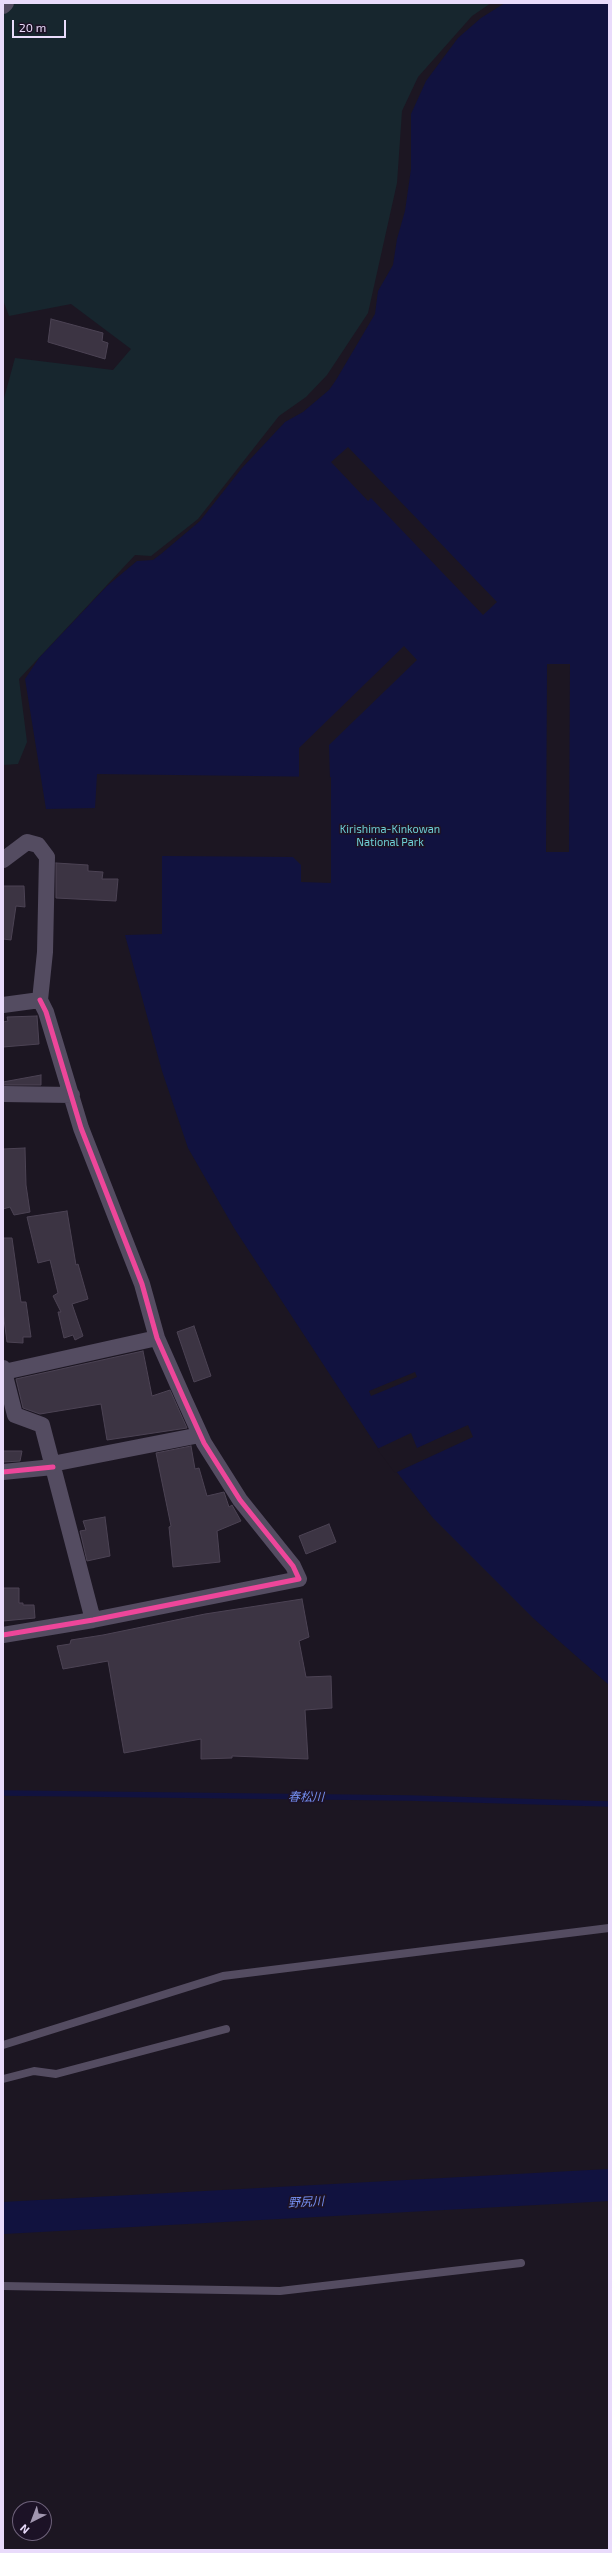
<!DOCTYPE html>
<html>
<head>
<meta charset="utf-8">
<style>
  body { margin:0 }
  #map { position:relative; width:612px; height:2553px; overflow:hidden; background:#1c1622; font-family:"Exo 2",sans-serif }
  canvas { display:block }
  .frame { position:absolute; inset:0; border:4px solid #e9dbfb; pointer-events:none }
  .north { position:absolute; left:12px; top:2501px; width:40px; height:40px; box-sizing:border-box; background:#1c1226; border:1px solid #6e627b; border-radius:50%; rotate:222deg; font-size:11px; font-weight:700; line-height:16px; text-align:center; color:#e9dbfb }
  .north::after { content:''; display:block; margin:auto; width:14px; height:18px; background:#a196af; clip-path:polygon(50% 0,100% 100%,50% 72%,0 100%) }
  .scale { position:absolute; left:12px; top:20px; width:54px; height:18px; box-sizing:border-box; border:2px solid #e9dbfb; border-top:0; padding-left:5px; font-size:12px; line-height:14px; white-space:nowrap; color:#e9dbfb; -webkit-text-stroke:3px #1c1226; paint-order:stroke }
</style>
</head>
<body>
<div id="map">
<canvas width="612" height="2553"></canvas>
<div class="frame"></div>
<div class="north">N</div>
<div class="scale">20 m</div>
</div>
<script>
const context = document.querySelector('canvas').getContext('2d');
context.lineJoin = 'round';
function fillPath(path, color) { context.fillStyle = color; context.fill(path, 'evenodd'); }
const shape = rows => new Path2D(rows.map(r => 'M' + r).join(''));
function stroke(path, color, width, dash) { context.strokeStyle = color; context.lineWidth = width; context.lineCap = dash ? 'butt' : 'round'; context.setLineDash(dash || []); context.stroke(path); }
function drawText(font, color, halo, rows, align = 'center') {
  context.font = font + ' "Exo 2","Noto Sans JP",sans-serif'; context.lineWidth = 3.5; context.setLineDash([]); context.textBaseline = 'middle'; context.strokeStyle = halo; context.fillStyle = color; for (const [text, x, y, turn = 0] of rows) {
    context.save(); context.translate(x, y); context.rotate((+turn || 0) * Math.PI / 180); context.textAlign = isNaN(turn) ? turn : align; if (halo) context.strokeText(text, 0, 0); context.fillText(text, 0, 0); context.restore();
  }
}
fillPath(shape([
  [3,3,491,3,472,16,418,77,402,111,397,183,368,313,327,375,306,397,279,416,198,519,151,556,135,555,19,679,27,742,18,764,3,765,3,402,15,358,113,370,131,349,71,304,9,316,3,300]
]), '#17262e');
fillPath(shape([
  [505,3,609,3,609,1685,533,1618,433,1518,378,1448,234,1228,188,1148,162,1071,125,935,162,934,162,856,293,857,301,865,301,882,331,883,331,777,97,774,95,808,46,809,25,679,39,658,107,586,137,561,153,560,161,554,200,521,242,468,285,422,303,412,329,390,336,380,375,314,378,291,393,265,397,239,405,211,411,169,411,114,426,81,458,38,481,18]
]), '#11123f');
fillPath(shape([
  [348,447,497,602,483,615,371,498,368,501,331,462],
  [404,646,417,660,329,745,330,778,299,778,299,748],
  [547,664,570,664,569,852,546,852],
  [415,1372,417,1377,371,1396,369,1391],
  [468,1425,473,1437,395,1473,377,1449,411,1433,417,1448]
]), '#1c1622');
stroke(shape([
  [3,1793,409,1798,609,1804]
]), '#11123f', 5.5);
stroke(shape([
  [3,2218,609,2185]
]), '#11123f', 32);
const building = shape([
  [51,319,103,333,102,341,108,343,105,359,48,342,51,319],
  [56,863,88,865,88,871,103,872,102,879,118,879,116,901,56,898,56,863],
  [3,886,24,886,25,907,16,906,11,940,3,939,3,886],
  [37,1016,39,1044,3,1047,3,1022,8,1021,7,1017,37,1016],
  [41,1075,41,1085,3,1085,3,1082,41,1075],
  [25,1148,26,1185,30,1212,14,1215,10,1207,3,1209,3,1149,25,1148],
  [67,1211,76,1265,78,1264,88,1299,72,1304,83,1336,75,1340,73,1335,64,1338,58,1312,61,1312,53,1296,58,1293,50,1260,38,1263,27,1217,67,1211],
  [3,1238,12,1238,21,1302,26,1302,31,1337,23,1337,23,1343,7,1342,3,1312,3,1238],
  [194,1326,211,1376,194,1382,177,1332,194,1326],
  [143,1351,152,1396,170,1390,187,1428,107,1440,101,1404,40,1414,23,1408,16,1379,143,1351],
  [191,1446,195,1469,199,1468,207,1496,224,1492,229,1507,232,1505,241,1521,217,1531,220,1562,173,1567,169,1527,171,1526,156,1453,191,1446],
  [3,1451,22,1451,20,1461,3,1462,3,1451],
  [105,1517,110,1556,87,1561,80,1531,86,1530,83,1521,105,1517],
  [329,1524,336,1542,306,1554,299,1536,329,1524],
  [3,1588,19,1588,19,1603,23,1603,23,1605,34,1605,35,1618,3,1621,3,1588],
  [302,1599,309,1637,299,1641,306,1677,331,1676,332,1708,305,1710,308,1759,232,1756,232,1758,201,1759,201,1739,124,1753,108,1661,63,1669,57,1646,70,1644,71,1640,103,1635,205,1614,302,1599]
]);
fillPath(building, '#3c3443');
stroke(building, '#4c4354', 1);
stroke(shape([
  [3,2045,223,1976,609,1928],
  [3,2079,34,2071,56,2074,226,2029],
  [3,2286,280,2291,521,2263]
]), '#544c61', 8);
stroke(shape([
  [3,6,6,3],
  [3,860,27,842,38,845,47,857,45,952,40,1000,3,1005],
  [3,1094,72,1095],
  [3,1368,15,1415,42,1425,93,1620],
  [4,1372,157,1338],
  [52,1464,200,1435],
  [3,1472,53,1467],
  [3,1635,93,1620,299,1579,293,1566,240,1500,204,1443,184,1399,157,1338,142,1284,81,1128,46,1012,40,1000]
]), '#544c61', 16);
stroke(shape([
  [3,1472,53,1467],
  [3,1635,93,1620,299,1579,293,1566,240,1500,204,1443,184,1399,157,1338,142,1284,81,1128,46,1012,40,1000]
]), '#ed469a', 5);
drawText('11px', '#6eced5', '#1c1226', [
  ["Kirishima-Kinkowan",390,829],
  ["National Park",390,842]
]);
drawText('italic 12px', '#748ff1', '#1c1226', [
  ["春松川",306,1797,1],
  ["野尻川",306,2202,-3]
]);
</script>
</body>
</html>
